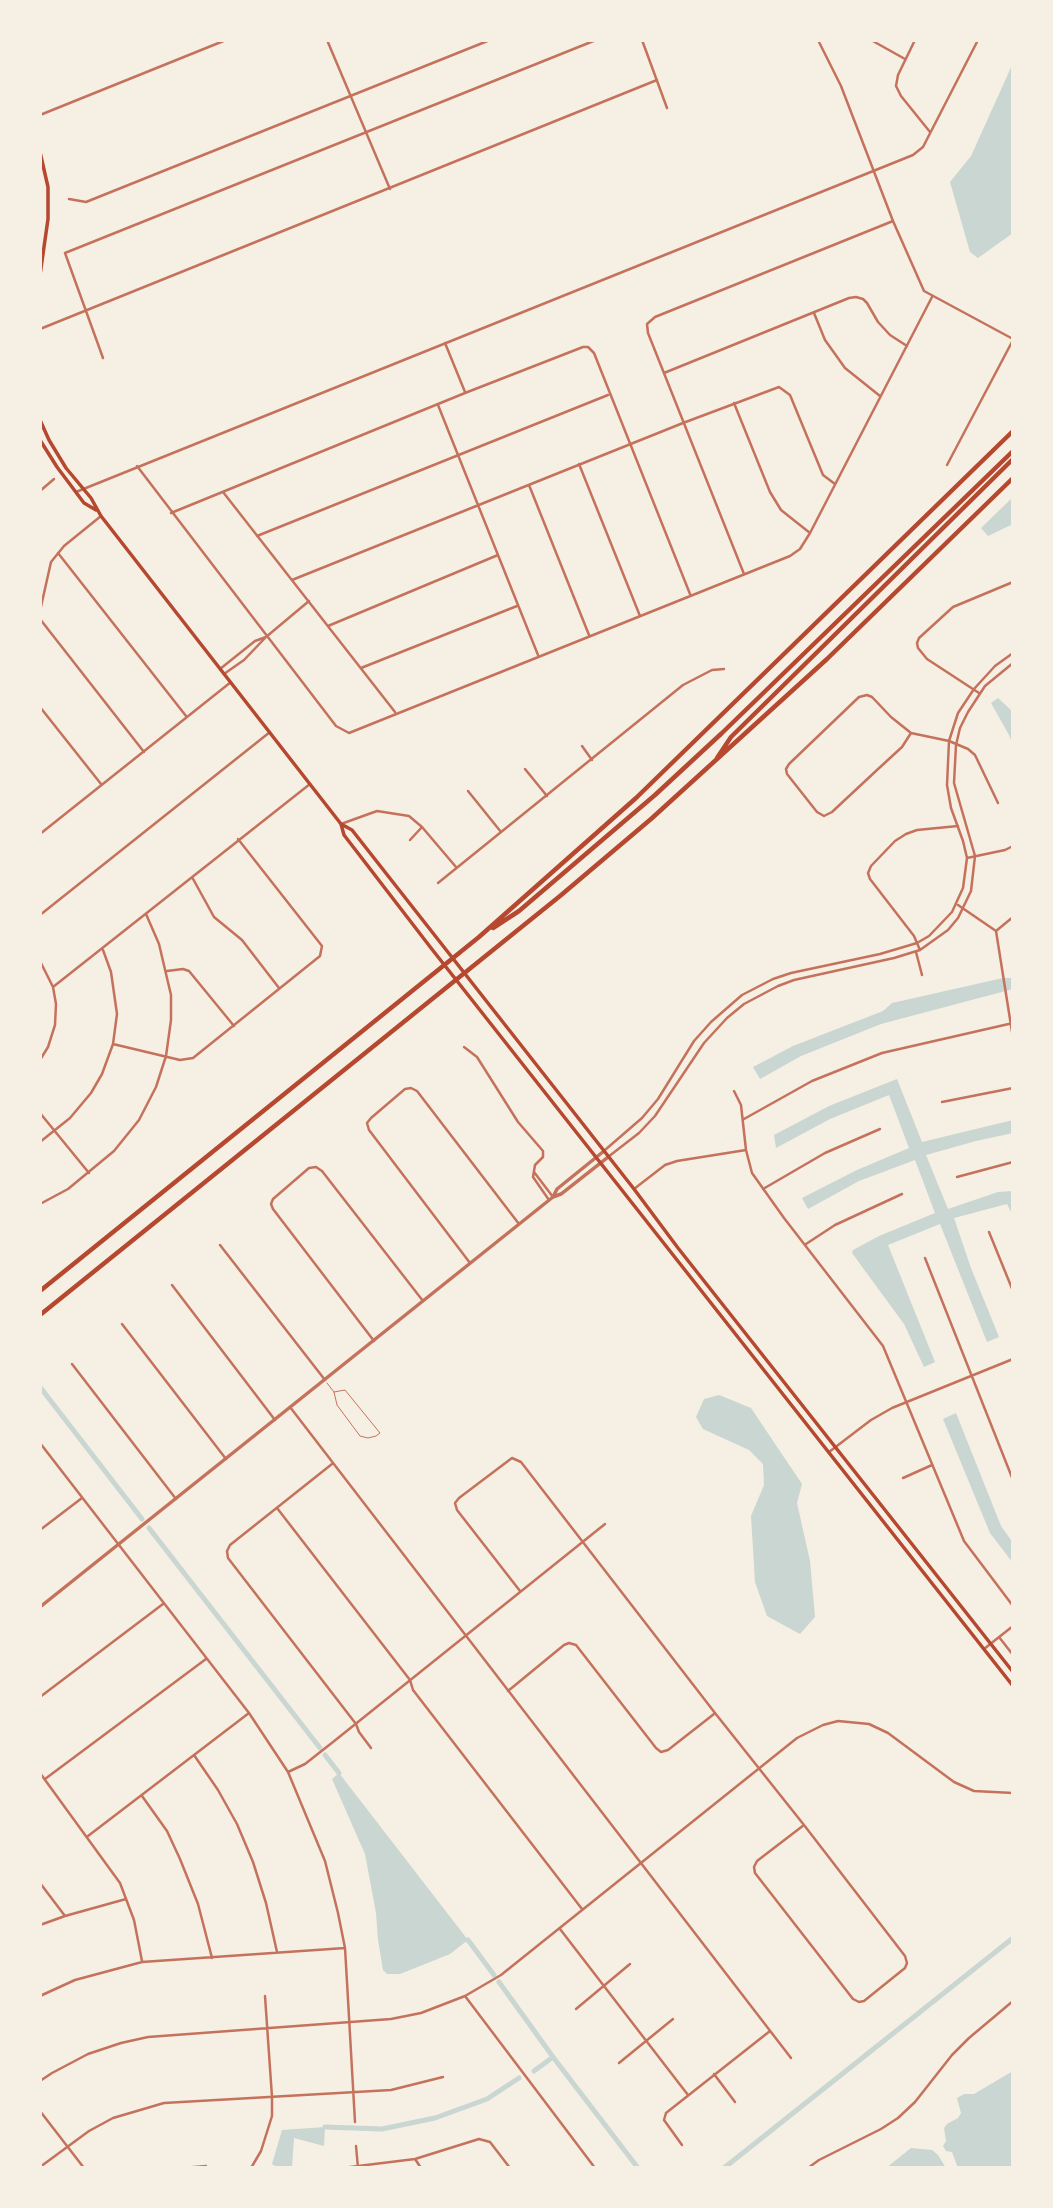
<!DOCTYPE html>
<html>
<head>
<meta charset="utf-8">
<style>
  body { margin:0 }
  #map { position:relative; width:1053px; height:2208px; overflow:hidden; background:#f6efe4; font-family:"Asap Condensed",sans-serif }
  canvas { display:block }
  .frame { position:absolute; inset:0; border:42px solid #f6efe4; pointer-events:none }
</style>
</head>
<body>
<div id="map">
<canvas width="1053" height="2208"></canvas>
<div class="frame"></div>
</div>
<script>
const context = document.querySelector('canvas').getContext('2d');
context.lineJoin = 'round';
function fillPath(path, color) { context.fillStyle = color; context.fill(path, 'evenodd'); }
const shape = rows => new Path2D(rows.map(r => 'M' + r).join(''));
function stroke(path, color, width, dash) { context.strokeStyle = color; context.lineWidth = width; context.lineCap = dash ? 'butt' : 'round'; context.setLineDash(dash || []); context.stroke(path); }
fillPath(shape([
  [1013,63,1013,233,978,258,970,252,950,182,971,156],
  [1013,497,1013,524,988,536,981,528],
  [998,698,1013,712,1013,746,1009,735,991,703],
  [1003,978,1013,978,1013,989,881,1024,801,1056,760,1079,753,1067,793,1046,883,1011,892,1003],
  [897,1079,922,1142,1013,1120,1013,1133,976,1141,926,1155,948,1209,998,1192,1013,1191,1013,1216,1007,1204,954,1218,971,1268,999,1337,987,1342,940,1224,888,1245,935,1362,924,1367,904,1324,852,1253,853,1250,879,1236,935,1213,915,1160,859,1181,808,1209,802,1198,857,1170,909,1148,889,1095,830,1119,776,1148,774,1135,829,1106],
  [719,1395,751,1408,802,1484,797,1503,810,1561,815,1617,800,1634,767,1616,755,1582,751,1516,764,1485,763,1464,749,1450,703,1429,696,1417,704,1399],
  [956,1413,1001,1526,1013,1543,1013,1563,990,1533,943,1419],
  [339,1773,468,1940,450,1954,400,1974,387,1974,383,1970,378,1940,376,1913,365,1854,332,1779],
  [1013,2071,1013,2168,958,2168,952,2152,946,2151,943,2146,946,2141,944,2128,947,2124,958,2118,961,2113,957,2098,964,2094,974,2094],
  [325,2127,324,2146,294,2138,292,2167,278,2168,272,2164,282,2130],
  [911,2148,932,2150,938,2155,946,2168,886,2168]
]), '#c9d6d2');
stroke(shape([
  [40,1387,142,1519],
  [149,1528,320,1748],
  [325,1755,339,1773],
  [468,1940,494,1975],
  [499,1982,553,2057,638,2168],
  [534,2071,553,2057],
  [325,2127,382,2129,435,2118,487,2099,519,2078],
  [724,2168,1013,1938]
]), '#c9d6d2', 5);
stroke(shape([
  [327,1383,334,1392,337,1405,360,1436,368,1438,376,1436,380,1433,345,1390,334,1392]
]), '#c5725c', 1);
stroke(shape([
  [327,40,390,189],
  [642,40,667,108],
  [818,40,841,86,893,221,924,291,1013,339],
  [871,40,905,59],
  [915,40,898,75,896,86,901,96,930,132],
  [40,115,226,40],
  [69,199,86,202,490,40],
  [814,313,825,340,845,368,880,396],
  [40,329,657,80],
  [445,343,465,392],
  [103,358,65,253,596,40],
  [664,373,849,298,856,297,863,299,867,303,878,322,890,335,907,346],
  [734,403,770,492,781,510,810,533],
  [438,405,538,655],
  [579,464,640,616],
  [947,465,1013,340],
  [137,466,336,726,349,733,790,556,800,549,810,533,932,297],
  [529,485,589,635],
  [40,491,54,479],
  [76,492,913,155,923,147,978,40],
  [223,492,395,712],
  [171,513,465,393,583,347,588,347,594,353,690,594],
  [257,536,608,395],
  [58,553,186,716],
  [744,574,648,333,647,324,655,317,893,221],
  [292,580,683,423,779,387,790,395,823,475,835,484],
  [40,611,51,562,64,546,101,516],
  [40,619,144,752],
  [328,626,498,555],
  [361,668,517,606],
  [220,669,255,641,266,637],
  [224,674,244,660,266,637,309,601],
  [979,693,927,659,918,648,917,643,919,638,953,607,1013,582],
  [40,707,101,784],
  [911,733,902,747,877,770,832,812,824,816,817,812,787,774,786,769,789,764,859,697,867,695,872,697,891,717,911,733,949,741,968,749,975,755,998,803],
  [582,746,592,760],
  [525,769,547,796],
  [468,791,501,832],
  [341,824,377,811,409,816,422,827,456,867],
  [40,834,231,682],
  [410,840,422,827],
  [967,858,1005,850,1013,846],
  [192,877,214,917,242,940,279,988],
  [438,883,683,685,712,670,724,669],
  [958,905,996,931,1013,1038],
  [40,915,270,732],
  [996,931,1013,917],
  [920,950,914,936,870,879,868,873,871,866,895,841,906,834,917,830,958,826],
  [916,952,922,975],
  [40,961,53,987,56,1004,55,1025,48,1047,40,1060],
  [167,971,183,969,189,971,234,1026],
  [53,987,310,784],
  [113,1044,180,1060,193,1058,320,956,322,946,238,839],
  [464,1047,477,1057,518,1122,543,1151,543,1157,535,1165,533,1177,549,1200],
  [734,1091,741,1105,746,1150,752,1173,784,1218,883,1346,964,1541,1013,1606],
  [942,1102,1013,1088],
  [40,1113,89,1173],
  [744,1119,812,1081,882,1053,1013,1023],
  [40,1142,70,1118,91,1093,102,1074,113,1044,117,1014,111,972,103,950],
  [605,1150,642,1118,658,1099,694,1041,711,1022,742,995,773,979,791,973,880,954,917,943,929,936,952,912,963,888,967,858,963,841,951,808,947,785,949,741,958,713,974,689,995,666,1013,653],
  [608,1157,639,1133,655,1116,704,1043,727,1018,744,1004,778,986,794,980,894,958,920,950,948,930,958,918,971,891,975,856,954,783,956,745,960,728,968,712,985,686,1013,663],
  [534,1172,553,1197],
  [957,1177,1013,1162],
  [634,1189,665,1165,677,1161,746,1150],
  [763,1189,825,1153,880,1129],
  [40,1204,68,1189,114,1151,139,1120,156,1087,166,1056,171,1020,171,995,159,944,146,914],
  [989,1232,1013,1291],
  [806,1244,835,1225,902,1194],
  [220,1245,325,1380],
  [925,1258,1013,1480],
  [470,1263,369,1130,367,1123,371,1118,405,1089,411,1088,417,1091,519,1224],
  [172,1285,275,1420],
  [122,1324,226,1459],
  [374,1341,273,1209,271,1204,273,1199,309,1168,316,1167,322,1171,423,1301],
  [72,1364,176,1499],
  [290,1407,791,2058],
  [40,1443,249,1713,288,1772,325,1861,338,1913,345,1948,347,1982,355,2122],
  [829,1452,871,1420,892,1408,1013,1359],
  [332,1464,230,1545,227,1551,228,1558,356,1724,359,1732,371,1748],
  [903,1478,932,1465],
  [277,1508,410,1680,413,1690,582,1909],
  [40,1530,82,1498],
  [520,1591,457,1510,455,1503,459,1498,512,1458,521,1462,715,1713,804,1825,905,1956,907,1963,905,1968,864,2001,859,2002,853,1999,755,1873,754,1867,757,1861,804,1825],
  [999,1637,1013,1655],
  [984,1649,1013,1626],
  [508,1691,564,1645,569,1643,576,1645,656,1748,661,1752,668,1750,714,1714],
  [40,1697,163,1604],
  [194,1755,218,1790,237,1824,253,1862,266,1903,277,1952],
  [288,1772,305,1764,333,1742,605,1524],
  [40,1773,120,1883,134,1920,142,1961],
  [45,1779,206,1659],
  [142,1796,167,1831,180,1859,198,1904,212,1958],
  [88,1836,249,1713],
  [40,1883,65,1916],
  [40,1925,65,1916,126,1899],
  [560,1929,688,2095],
  [40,1996,75,1980,142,1962,345,1948],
  [465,1996,595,2168],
  [576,2009,630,1964],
  [619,2063,673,2019],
  [714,2074,735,2102],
  [40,2081,52,2073,88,2054,121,2043,148,2037,391,2019,421,2013,465,1996,501,1975,797,1738,823,1725,838,1721,869,1724,888,1733,954,1782,974,1791,1013,1793],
  [40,2111,84,2168],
  [682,2145,664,2120,666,2113,770,2031],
  [356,2146,358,2168],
  [415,2159,421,2168],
  [40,2167,89,2131,113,2118,164,2103,391,2090,443,2077],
  [182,2168,206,2166],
  [251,2168,261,2151,272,2116,272,2097,265,1996],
  [342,2168,415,2159,479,2139,490,2142,510,2168],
  [808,2168,819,2160,881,2129,898,2118,915,2102,952,2055,969,2038,1013,2001]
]), '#c5725c', 2.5);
stroke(shape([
  [553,1197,557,1189,604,1151],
  [40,1607,553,1197,561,1194,608,1157]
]), '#c5725c', 3.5);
stroke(shape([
  [40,152,48,187,48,219,40,275],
  [40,187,40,229],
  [40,420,49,440,66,468,91,498,101,516,341,824,352,830,634,1189,678,1248,1013,1672],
  [40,440,57,467,84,503,96,510],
  [341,824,344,835,431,948,1013,1686]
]), '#b5482f', 3.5);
stroke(shape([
  [717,758,731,737,1013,459],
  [493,928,519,911,655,795,722,733,1013,451],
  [40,1291,479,937,636,798,1013,431],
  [40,1315,560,896,651,819,827,659,1013,478]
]), '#b5482f', 4.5);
</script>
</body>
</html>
